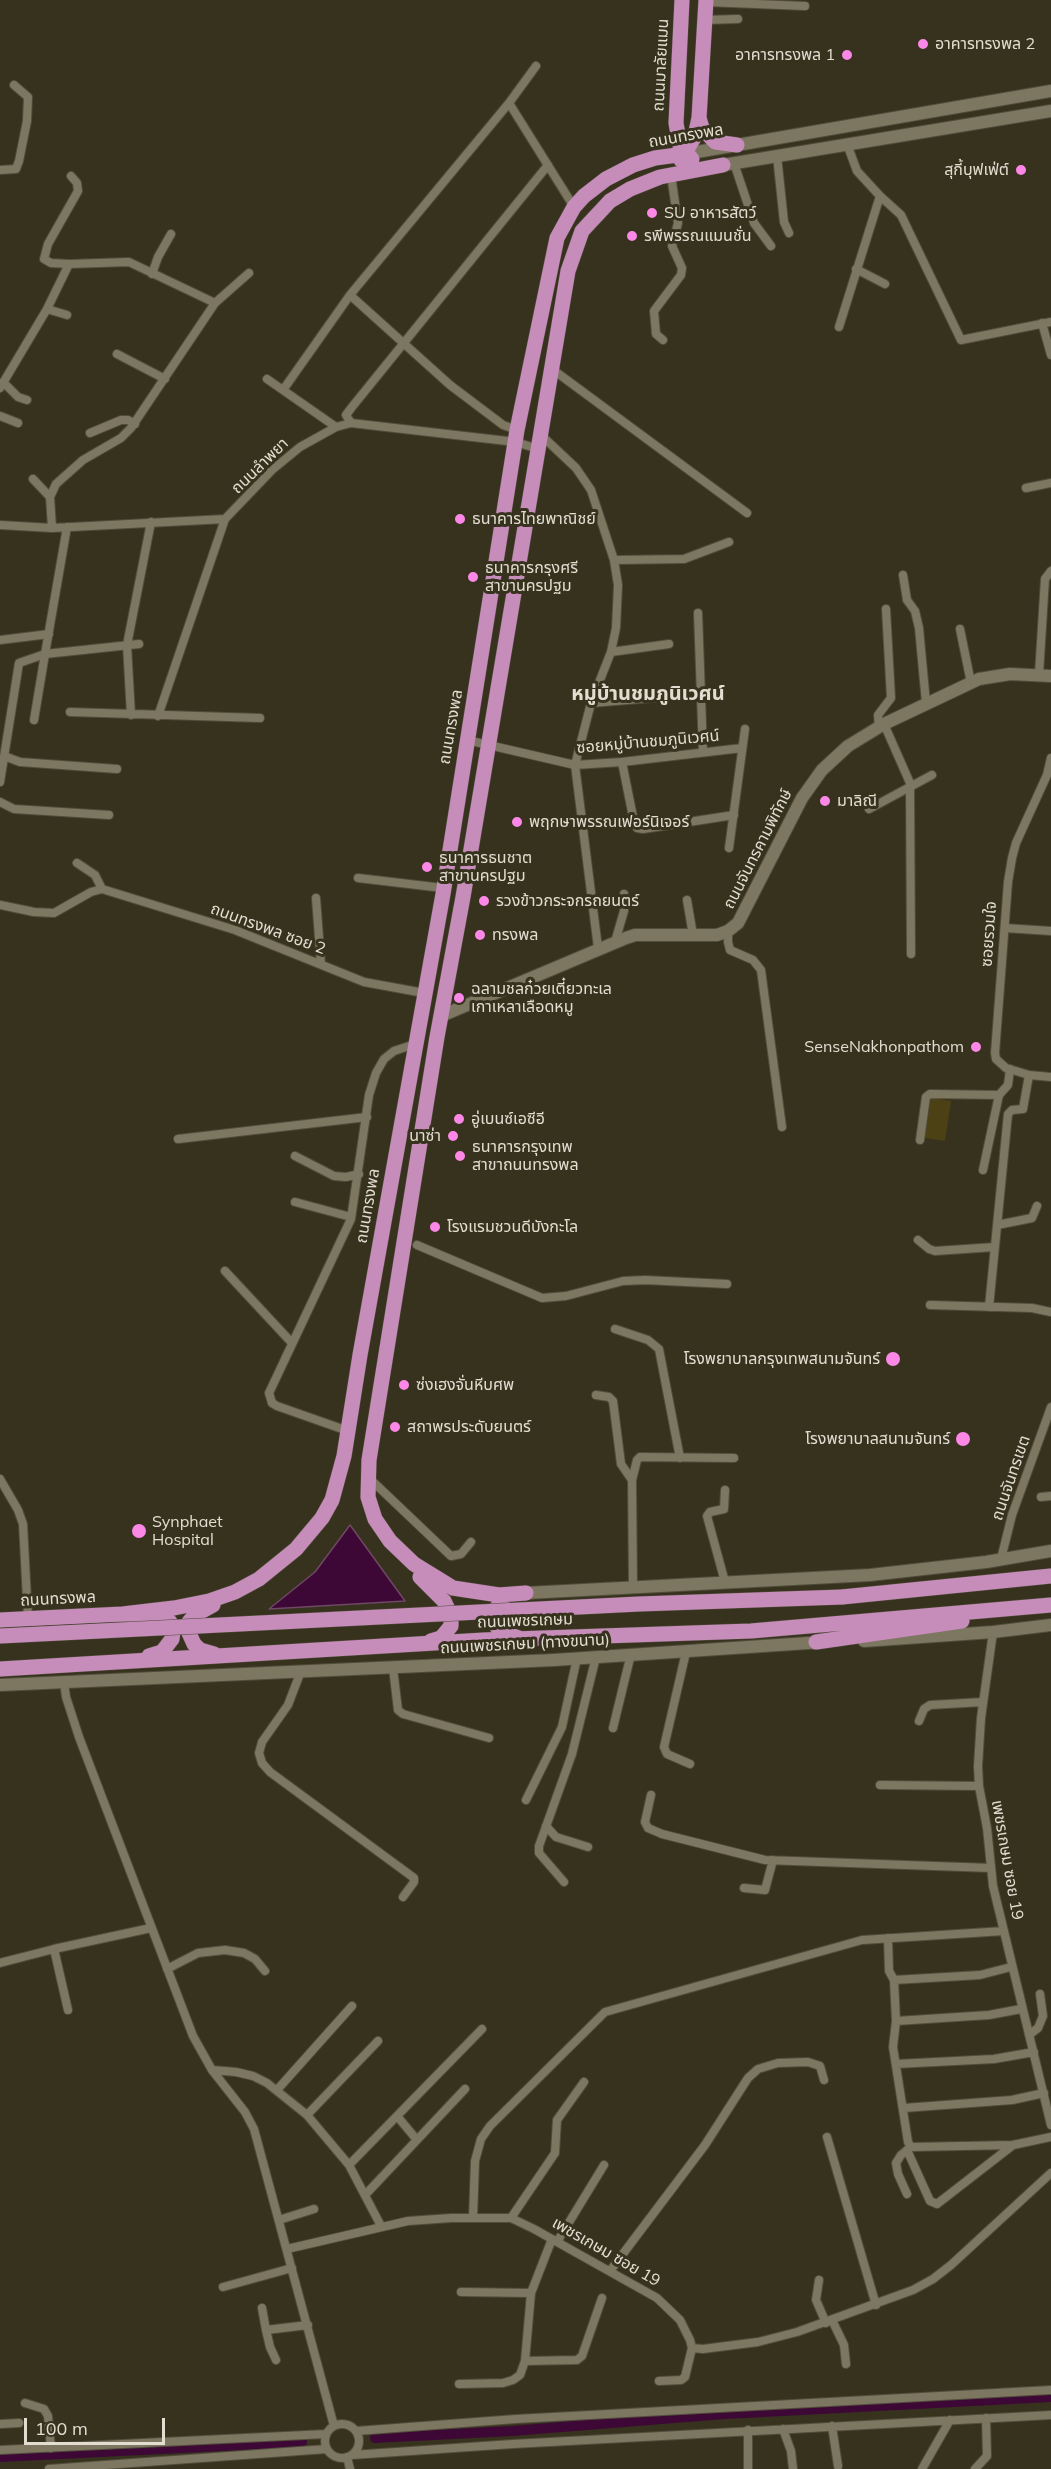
<!DOCTYPE html>
<html>
<head>
<meta charset="utf-8">
<style>
  body { margin:0 }
  #map { position:relative; width:1051px; height:2469px; overflow:hidden; background:#37321e; font-family:Mulish,sans-serif }
  canvas { display:block }
  .scale { position:absolute; left:24px; top:2418px; width:141px; height:27px; box-sizing:border-box; border:3px solid #e1ded1; border-top:0; padding-left:8px; font-size:18px; line-height:21px; white-space:nowrap; color:#e1ded1; -webkit-text-stroke:4px #37321e; paint-order:stroke }
</style>
</head>
<body>
<div id="map">
<canvas width="1051" height="2469"></canvas>
<div class="scale">100 m</div>
</div>
<script>
const context = document.querySelector('canvas').getContext('2d');
context.lineJoin = 'round';
function fillPath(path, color) { context.fillStyle = color; context.fill(path, 'evenodd'); }
const shape = rows => new Path2D(rows.map(r => 'M' + r).join(''));
function stroke(path, color, width, dash) { context.strokeStyle = color; context.lineWidth = width; context.lineCap = dash ? 'butt' : 'round'; context.setLineDash(dash || []); context.stroke(path); }
function drawText(font, color, halo, rows, align = 'center') {
  context.font = font + ' Mulish,"Noto Sans Thai",sans-serif'; context.lineWidth = 6; context.setLineDash([]); context.textBaseline = 'middle'; context.strokeStyle = halo; context.fillStyle = color; for (const [text, x, y, turn = 0] of rows) {
    context.save(); context.translate(x, y); context.rotate((+turn || 0) * Math.PI / 180); context.textAlign = isNaN(turn) ? turn : align; if (halo) context.strokeText(text, 0, 0); context.fillText(text, 0, 0); context.restore();
  }
}
fillPath(shape([
  [931,1098,951,1101,945,1141,925,1138]
]), '#4c4114');
const water = shape([
  [350,1525,405,1601,269,1609,315,1572,350,1525]
]);
fillPath(water, '#3d0836');
stroke(water, '#6e4864', 1.5);
stroke(shape([
  [375,2438,512,2431,725,2414,1051,2397],
  [0,2457,302,2442]
]), '#3d0836', 10);
const street = shape([
  [706,2,805,6],
  [705,20,738,19],
  [509,103,536,66],
  [847,144,857,171,880,196,901,215,961,340,1051,322],
  [777,156,784,222,789,233],
  [734,163,754,223,771,246],
  [0,170,16,169,19,161,27,121,28,97,14,85],
  [856,269,885,284],
  [152,274,158,257,171,234],
  [350,295,450,385,503,425,517,430],
  [215,303,249,273],
  [47,309,67,315],
  [1042,323,1051,355],
  [839,327,880,196],
  [663,340,656,334,654,311,681,275,682,268,672,246,678,223,671,175],
  [117,354,165,379],
  [552,369,747,513],
  [267,379,336,427],
  [3,382,18,397,27,400],
  [0,388,47,309,69,264],
  [283,390,350,295,509,103,574,207],
  [0,416,18,423],
  [351,423,346,415,352,407,548,165],
  [90,433,121,420,128,420,135,424],
  [541,435,576,468,591,490,614,560,618,585,616,628,611,652,591,703,575,765,598,948],
  [33,479,50,497],
  [1026,488,1051,483],
  [0,525,52,528,225,519,272,470,300,447,336,427,351,423,516,442,538,449],
  [52,528,50,497,56,484,83,460,121,438,131,428,215,303,129,262,69,264,51,263,44,259,48,244,78,191,77,183,71,176],
  [614,560,684,559,729,542],
  [903,575,907,600,915,611,919,628,926,703],
  [698,613,703,752],
  [960,629,971,683],
  [0,640,49,634],
  [611,652,669,644],
  [1039,674,1045,579,1051,571],
  [591,703,700,694],
  [70,712,260,718],
  [131,715,127,645,151,522],
  [158,716,225,519],
  [34,720,45,654,139,644],
  [884,724,910,783,911,954],
  [879,727,878,715,891,698,886,609],
  [467,740,575,765,622,762,742,748],
  [4,756,20,762,117,769],
  [1051,758,1047,775,1016,843,1012,858,1008,882,995,1053,996,1059,1006,1068,1029,1075,1051,1077],
  [622,762,634,822,637,828,643,829,734,815],
  [0,782,19,663,45,654,67,527],
  [0,802,14,809,109,815],
  [869,809,932,775],
  [729,848,745,729],
  [358,878,443,888],
  [102,889,235,930,364,982,424,993],
  [316,898,321,964],
  [687,900,693,935],
  [0,905,34,912,54,913,91,892,102,889,95,875,77,863],
  [1005,928,1051,931],
  [728,931,728,942,730,950,753,960,761,970,782,1127],
  [615,942,624,911,624,894],
  [178,1139,367,1117],
  [920,1140,926,1097,930,1094,999,1095],
  [295,1156,334,1176,346,1177,359,1174],
  [983,1170,999,1095,1008,1085,1010,1069],
  [295,1202,351,1217],
  [997,1225,1032,1218,1037,1206],
  [918,1240,929,1249,935,1251,995,1247],
  [417,1245,542,1298,566,1296,623,1281,645,1280,727,1284],
  [225,1271,292,1343],
  [930,1305,1032,1308,1051,1312],
  [989,1307,1008,1114,1012,1110,1023,1109,1029,1075],
  [615,1329,648,1340,659,1349,680,1458],
  [596,1395,609,1397,613,1401,621,1464,632,1480],
  [348,1431,277,1406,272,1403,269,1393,351,1219,369,1095,376,1073,384,1059,394,1051,415,1044],
  [368,1477,451,1556,461,1554,471,1542],
  [0,1479,18,1510,23,1524,28,1618],
  [725,1490,724,1509,710,1512,707,1516,725,1582],
  [1041,1497,1051,1496],
  [1001,1559,1012,1515,1051,1407],
  [633,1587,632,1480,637,1460,640,1457,734,1458],
  [993,1632,981,1718,978,1766,979,1786,987,1828,993,1886,1051,2125],
  [686,1652,664,1747,667,1754,690,1764],
  [393,1668,398,1710,403,1714,489,1738],
  [301,1671,288,1705,262,1742,259,1753,262,1763,270,1772,414,1878,414,1882,403,1897],
  [64,1682,66,1697,79,1737,193,2036,212,2070,245,2112,254,2129,334,2426],
  [919,1721,924,1709,930,1705,983,1702],
  [613,1728,631,1654],
  [880,1785,979,1786],
  [651,1795,645,1822,648,1828,662,1834,765,1860,991,1868],
  [526,1800,562,1727,577,1658],
  [546,1826,556,1837,588,1847],
  [564,1882,539,1853,539,1846,572,1754,596,1657],
  [744,1888,765,1890,773,1860],
  [888,1938,889,1971,894,1980,896,2021,893,2047,908,2142,911,2147,1013,2145,1051,2137],
  [54,1949,68,2010],
  [0,1963,54,1949,151,1928],
  [167,1969,198,1953,225,1950,244,1953,255,1959,265,1971],
  [894,1980,980,1975,1011,1967],
  [896,2021,989,2015,1021,2009],
  [1029,2035,1038,2028,1043,2016,1040,1994],
  [896,2064,994,2059,1034,2052],
  [212,2070,236,2072,253,2076,267,2083,307,2115,349,2165,381,2226],
  [277,2090,352,2006],
  [904,2108,1012,2100,1044,2093],
  [307,2115,378,2041],
  [397,2116,417,2140],
  [827,2137,876,2305],
  [907,2150,930,2201,937,2204,1013,2145],
  [349,2165,482,2029],
  [366,2194,465,2089],
  [907,2194,898,2174,896,2163,901,2155,911,2147],
  [473,2218,475,2161,481,2139,490,2126,605,2012,862,1940,1004,1931],
  [511,2218,555,2153,557,2120,584,2082],
  [279,2220,314,2209],
  [557,2242,604,2165],
  [287,2249,408,2221,451,2218,511,2218,534,2229,657,2298,680,2320,690,2340,692,2348,703,2349,758,2342,797,2332,913,2290,933,2279,951,2265,1051,2173],
  [610,2271,705,2145,748,2078,758,2069,778,2063,808,2062,820,2066,824,2080],
  [819,2280,816,2300,826,2323],
  [223,2287,292,2268],
  [461,2292,531,2293],
  [262,2308,266,2330,308,2325],
  [832,2320,844,2345,846,2364],
  [266,2330,270,2347,276,2360],
  [525,2361,577,2360,582,2356,602,2298],
  [659,2381,681,2380,685,2377,692,2348],
  [459,2384,503,2383,513,2380,520,2375,525,2361,531,2293,552,2239],
  [25,2403,44,2409,48,2416,51,2448],
  [0,2424,19,2423],
  '325 2441a17 17 0 1 1 34 0a17 17 0 1 1-34 0Z',
  [832,2426,838,2466],
  [783,2429,791,2451,793,2469],
  [356,2431,516,2419,1051,2390],
  [0,2450,326,2434],
  [352,2455,513,2444,1051,2415],
  [347,2457,350,2469],
  [49,2469,327,2449],
  [748,2469,748,2430],
  [922,2469,950,2420],
  [975,2469,987,2456,986,2418]
]);
const secondary = shape([
  [685,154,1051,91],
  [723,165,1051,111],
  [441,1016,626,938,635,935,717,935,728,931,738,923,802,798,822,770,848,746,884,724,979,679,1010,674,1051,676],
  [526,1593,870,1575,986,1562,1051,1551],
  [864,1641,993,1632,1051,1625],
  [0,1685,554,1660,823,1642]
]);
const highway = shape([
  [682,0,676,123,680,146,692,159],
  [699,118,702,128,715,142,737,145],
  [681,160,695,136,699,118,706,0],
  [420,1577,444,1601,451,1616,451,1626,441,1638,431,1641],
  [526,1593,499,1595,453,1588,414,1564,390,1541,375,1519,368,1497,369,1460,437,1037,463,897,568,271,582,231,610,201,630,189,660,177,723,165],
  [842,1597,1051,1576],
  [502,1603,497,1607,497,1627,505,1633,519,1638],
  [213,1605,195,1615,189,1622,189,1633,194,1644,200,1650,214,1654],
  [123,1614,174,1608,209,1601,235,1592,259,1579,296,1549,322,1518,332,1500,344,1456,360,1355,443,894,517,430,557,238,574,207,584,196,606,179,633,165,655,158,685,154],
  [0,1620,123,1614,164,1616,170,1622,173,1631,172,1639,162,1652,149,1656],
  [816,1642,962,1621],
  [0,1669,484,1640,751,1631,1051,1605]
]);
stroke(street, '#514d3b', 10);
stroke(secondary, '#514d3b', 14);
stroke(highway, '#514d3b', 16);
stroke(street, '#7d7761', 8);
stroke(secondary, '#7d7761', 12);
stroke(highway, '#c68cba', 15);
const highwayBridge = shape([
  [0,1636,639,1604,842,1597]
]);
stroke(highwayBridge, '#514d3b', 16, []);
stroke(highwayBridge, '#c68cba', 15);
for (const [x, y, r, color] of [
  [923,44,6,"#fb87e6"],
  [847,55,6,"#fb87e6"],
  [1021,170,6,"#fb87e6"],
  [652,213,6,"#fb87e6"],
  [632,236,6,"#fb87e6"],
  [460,519,6,"#fb87e6"],
  [473,577,6,"#fb87e6"],
  [825,801,6,"#fb87e6"],
  [517,822,6,"#fb87e6"],
  [427,867,6,"#fb87e6"],
  [484,901,6,"#fb87e6"],
  [480,935,6,"#fb87e6"],
  [459,998,6,"#fb87e6"],
  [976,1047,6,"#fb87e6"],
  [459,1119,6,"#fb87e6"],
  [453,1136,6,"#fb87e6"],
  [460,1156,6,"#fb87e6"],
  [435,1227,6,"#fb87e6"],
  [893,1359,8,"#fb87e6"],
  [404,1385,6,"#fb87e6"],
  [395,1427,6,"#fb87e6"],
  [963,1439,8,"#fb87e6"],
  [139,1531,8,"#fb87e6"]
]) { const dot = new Path2D(); dot.arc(x, y, r, 0, 2 * Math.PI); context.fillStyle = color; context.fill(dot); stroke(dot, '#37321e', 2); }
drawText('16px', '#e1ded1', '#37321e', [
  ["อาคารทรงพล 2",935,44],
  ["อาคารทรงพล 1",835,55,"right"],
  ["สุกี้บุฟเฟ่ต์",1009,170,"right"],
  ["SU อาหารสัตว์",664,213],
  ["รพีพรรณแมนชั่น",644,236],
  ["ธนาคารไทยพาณิชย์",472,519],
  ["ธนาคารกรุงศรี",485,568],
  ["สาขานครปฐม",485,586],
  ["มาลิณี",837,801],
  ["พฤกษาพรรณเฟอร์นิเจอร์",529,822],
  ["ธนาคารธนชาต",439,858],
  ["สาขานครปฐม",439,876],
  ["รวงข้าวกระจกรถยนตร์",496,901],
  ["ทรงพล",492,935],
  ["ฉลามชลก๋วยเตี๋ยวทะเล",471,989],
  ["เกาเหลาเลือดหมู",471,1007],
  ["SenseNakhonpathom",964,1047,"right"],
  ["อู่เบนซ์เอซีอี",471,1119],
  ["นาซ่า",441,1136,"right"],
  ["ธนาคารกรุงเทพ",472,1147],
  ["สาขาถนนทรงพล",472,1165],
  ["โรงแรมชวนดีบังกะโล",447,1227],
  ["โรงพยาบาลกรุงเทพสนามจันทร์",880,1359,"right"],
  ["ซ่งเฮงจั่นหีบศพ",416,1385],
  ["สถาพรประดับยนตร์",407,1427],
  ["โรงพยาบาลสนามจันทร์",950,1439,"right"],
  ["Synphaet",152,1522],
  ["Hospital",152,1540]
], 'left');
drawText('16px', '#e1ded1', '#37321e', [
  ["ถนนมาลัยแมน",661,65,-87],
  ["ถนนทรงพล",686,136,-10],
  ["ถนนลำพยา",260,466,-44],
  ["ถนนทรงพล",451,727,-80],
  ["ซอยหมู่บ้านชมภูนิเวศน์",648,742,-5],
  ["ถนนจันทรคามพิทักษ์",758,849,-63],
  ["ถนนทรงพล ซอย 2",268,929,20],
  ["ซอยรวมใจ",989,934,-86],
  ["ถนนทรงพล",368,1206,-80],
  ["ถนนจันทรเขต",1011,1478,-71],
  ["ถนนทรงพล",58,1599,-3],
  ["ถนนเพชรเกษม",525,1621,-2],
  ["ถนนเพชรเกษม (ทางขนาน)",525,1644,-3],
  ["เพชรเกษม ซอย 19",1007,1860,80],
  ["เพชรเกษม ซอย 19",606,2252,30]
]);
drawText('bold 20px', '#e1ded1', '#37321e', [
  ["หมู่บ้านชมภูนิเวศน์",648,694]
]);
</script>
</body>
</html>
